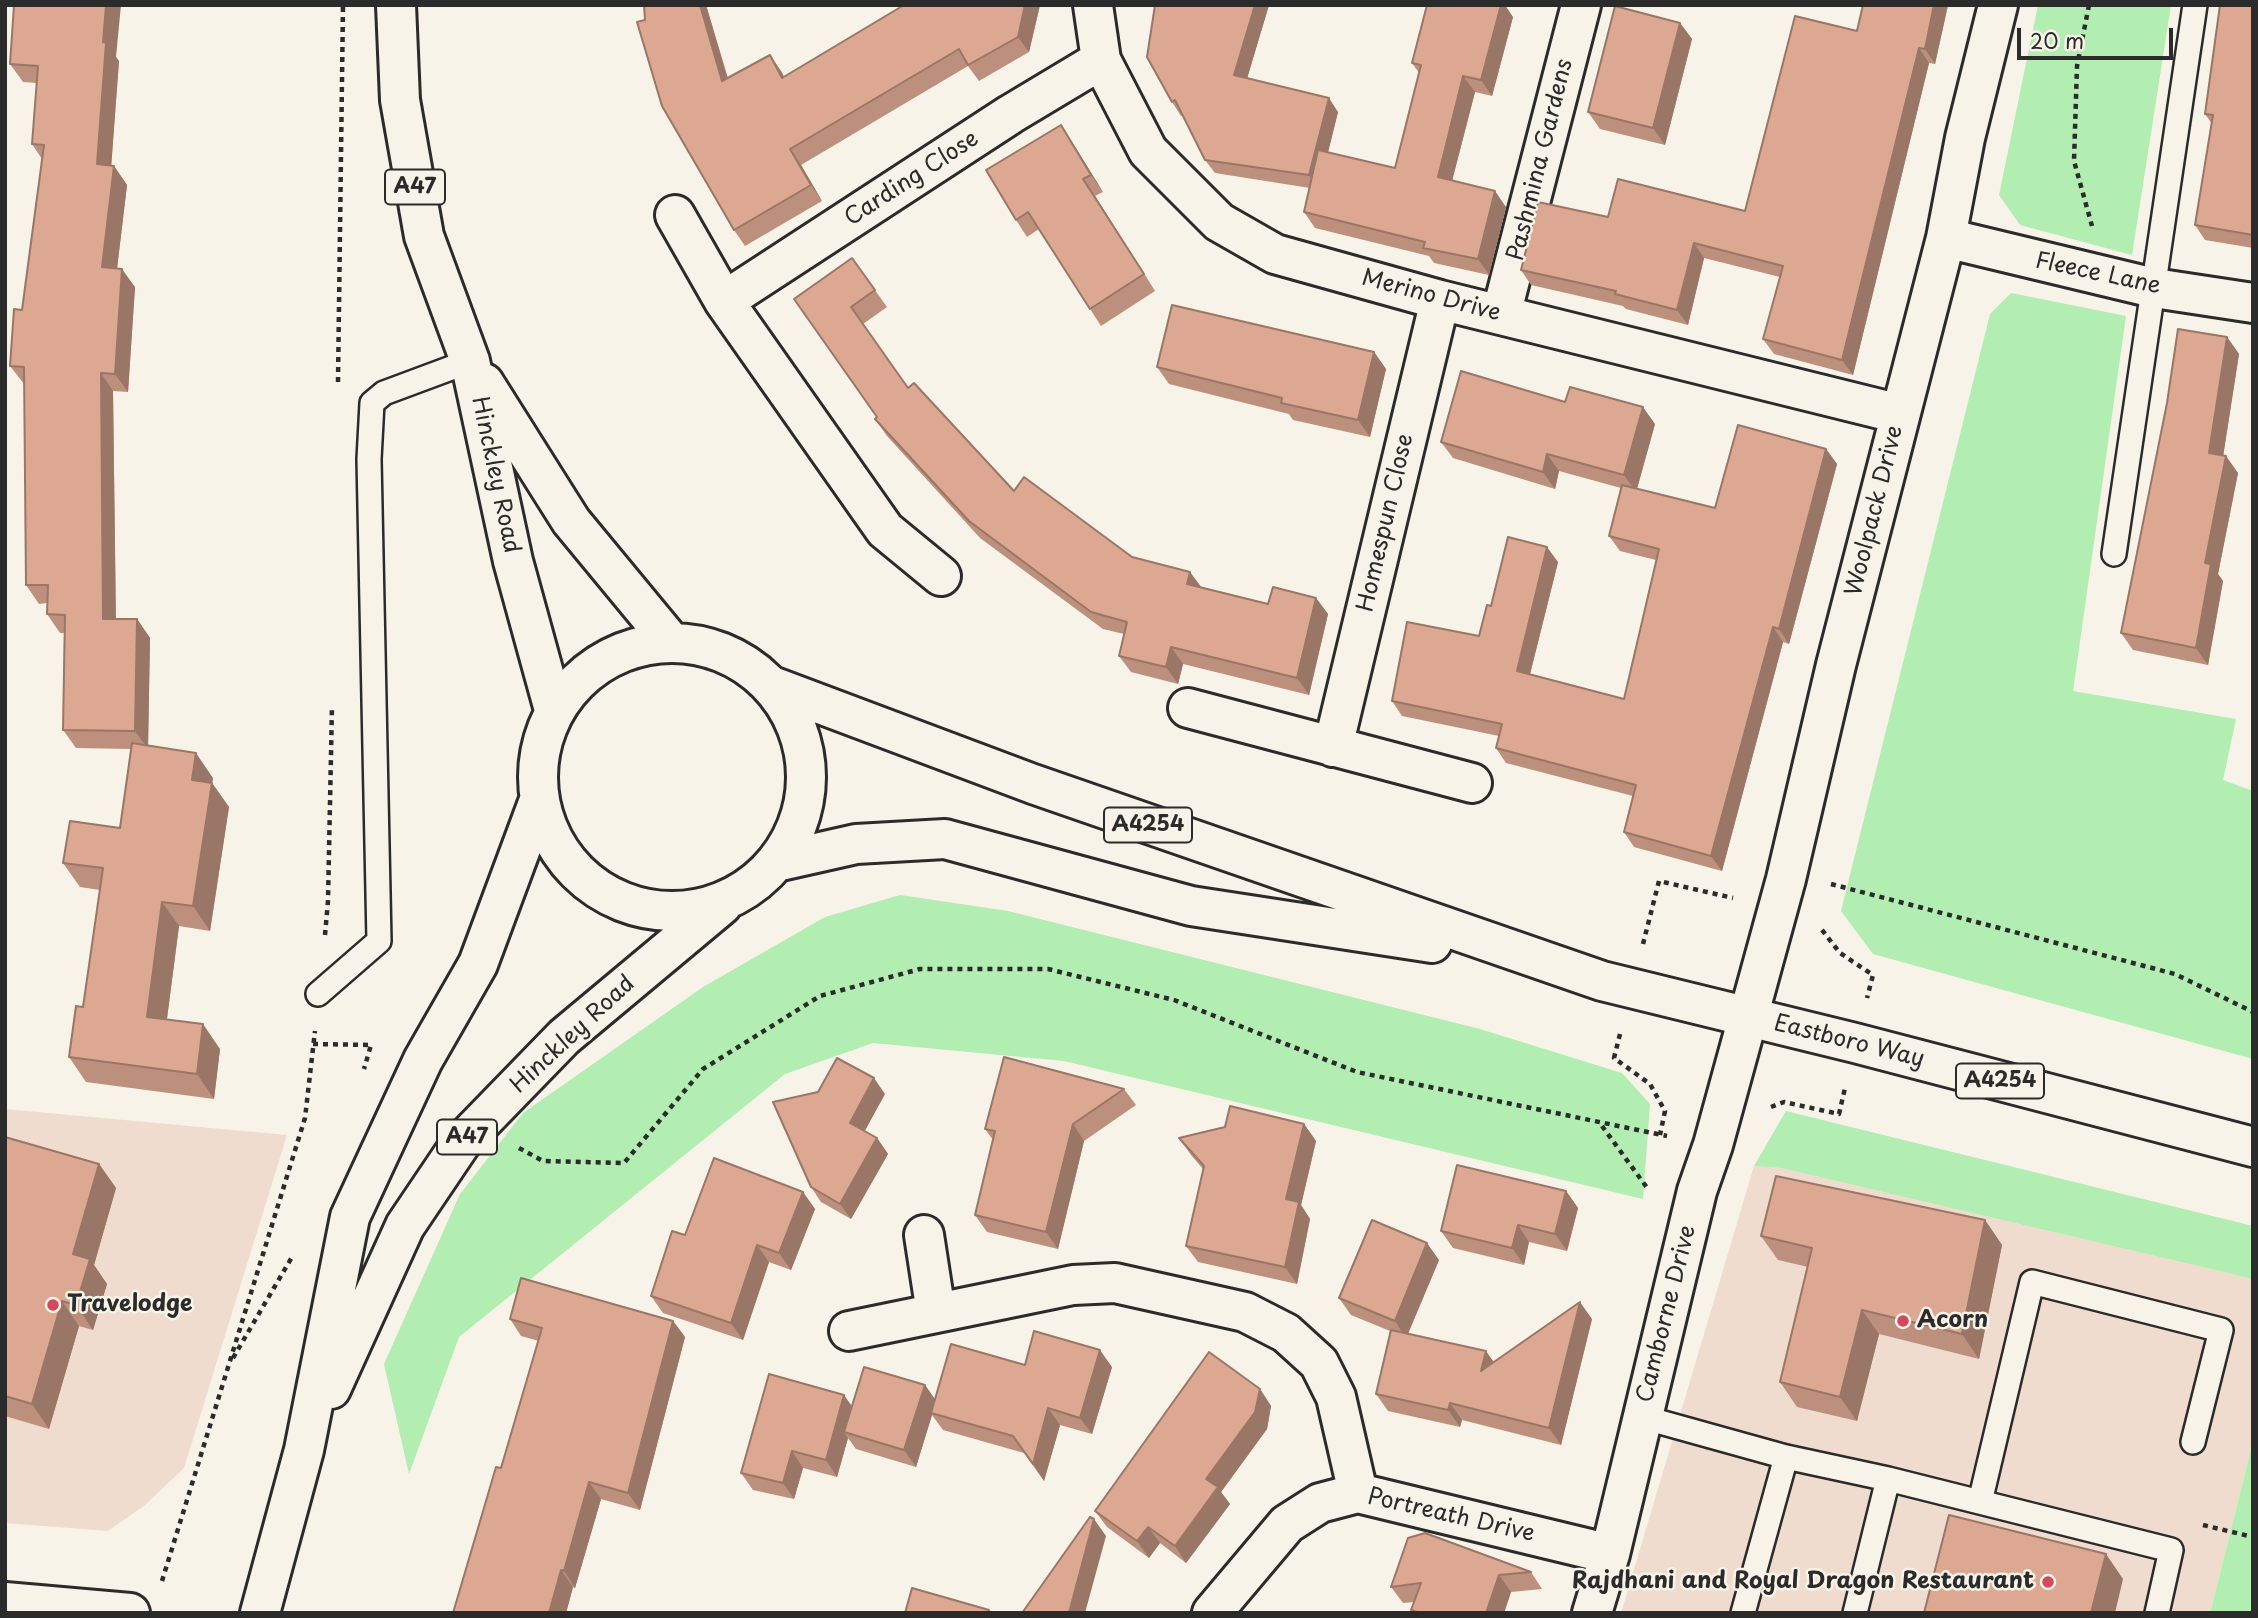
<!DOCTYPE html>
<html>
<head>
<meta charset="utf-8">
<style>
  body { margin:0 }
  #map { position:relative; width:2258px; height:1618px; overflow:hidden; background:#f7f3e8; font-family:"Playpen Sans",sans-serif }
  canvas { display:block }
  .frame { position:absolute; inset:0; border:7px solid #2b2b2b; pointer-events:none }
  .scale { position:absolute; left:2017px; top:28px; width:156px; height:32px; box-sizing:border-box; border:4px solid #2b2b2b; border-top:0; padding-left:9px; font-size:21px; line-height:24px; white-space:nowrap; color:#2b2b2b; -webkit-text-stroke:5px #f7f3e8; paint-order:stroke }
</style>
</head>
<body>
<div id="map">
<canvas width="2258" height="1618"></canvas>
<div class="frame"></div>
<div class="scale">20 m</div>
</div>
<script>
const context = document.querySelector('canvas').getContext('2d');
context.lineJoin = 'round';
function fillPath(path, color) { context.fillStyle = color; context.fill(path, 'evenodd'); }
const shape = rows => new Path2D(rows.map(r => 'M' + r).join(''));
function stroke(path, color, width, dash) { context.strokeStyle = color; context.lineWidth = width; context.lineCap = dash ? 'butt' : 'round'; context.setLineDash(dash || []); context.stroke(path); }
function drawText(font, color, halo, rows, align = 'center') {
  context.font = font + ' "Playpen Sans",sans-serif'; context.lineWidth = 5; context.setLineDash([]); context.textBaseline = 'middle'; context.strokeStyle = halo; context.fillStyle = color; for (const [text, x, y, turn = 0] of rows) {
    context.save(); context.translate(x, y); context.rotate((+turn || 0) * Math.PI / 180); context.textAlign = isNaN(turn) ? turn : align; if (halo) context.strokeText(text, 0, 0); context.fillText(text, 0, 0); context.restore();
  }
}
fillPath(shape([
  [5,1109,287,1135,184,1468,145,1505,108,1531,5,1523],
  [1754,1166,1781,1168,2253,1279,2253,1441,2210,1613,1621,1613]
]), '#efdcce');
fillPath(shape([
  [2038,5,2171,5,2132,255,2020,225,1999,195],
  [2011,293,2126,316,2073,691,2236,719,2223,780,2253,791,2253,1059,1873,954,1841,911,1990,314],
  [900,895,1008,911,1480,1029,1622,1073,1650,1104,1643,1199,1064,1061,873,1043,785,1074,459,1337,409,1474,384,1364,460,1194,523,1113,703,987,825,917],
  [1786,1111,2253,1226,2253,1279,1781,1168,1754,1166],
  [2253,1441,2253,1613,2210,1613]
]), '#b2edb2');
const service = shape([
  [2114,554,2195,5],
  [318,994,379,941,369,459,372,403,384,393,470,361],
  [1642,1417,1786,1457,1888,1479,2171,1550,2157,1613],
  [1980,1502,2032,1282,2221,1330,2193,1442],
  [1743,1613,1786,1457],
  [1855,1613,1888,1479]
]);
const minor = shape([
  [1093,5,1101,60,1148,151,1219,222,1275,254,1440,300,1900,414],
  [675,215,724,301,885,530,941,576],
  [1946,238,2154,288,2253,303],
  [724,301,1011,114,1101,60],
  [1501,315,1581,5],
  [1188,708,1472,783],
  [1333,747,1440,300],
  [924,1235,936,1313],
  [849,1331,1073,1285,1115,1283,1245,1312,1286,1333,1319,1363,1336,1397,1358,1493],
  [5,1602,130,1613],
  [1212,1613,1287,1524,1320,1503,1358,1493,1610,1554],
  [1592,1613,1610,1554,1697,1191,1713,1145,1786,879,1836,665,1946,238,1965,138,1998,5]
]);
const primary = shape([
  [396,5,400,100,424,236,470,361,513,561,554,710],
  [484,383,571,521,671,642],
  '538 777a134 134 0 1 1 268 0a134 134 0 1 1-268 0Z',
  [772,686,1033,784,1602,981,1855,1043,2253,1147],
  [776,862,856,844,945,839,1191,906,1432,943],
  [331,1389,405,1226,461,1143,564,1037,722,905],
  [260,1613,304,1450,350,1217,423,1060,478,964,539,800]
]);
stroke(service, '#2b2b2b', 28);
stroke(minor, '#2b2b2b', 44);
stroke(primary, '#2b2b2b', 44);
stroke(shape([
  [2089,5,2077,66,2074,161,2092,226],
  [338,382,343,5],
  [1831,884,2175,974,2253,1012],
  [1822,930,1840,953,1873,975,1867,998],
  [325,935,328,901,332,706],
  [1643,944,1659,881,1733,898],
  [1620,1034,1614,1058,1650,1084,1665,1111,1660,1135],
  [313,1044,371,1045,364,1069],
  [1771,1107,1784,1102,1839,1114,1845,1088],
  [1602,1126,1648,1189],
  [519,1148,543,1161,624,1163,703,1069,820,996,920,969,1048,969,1174,1000,1357,1072,1667,1136],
  [233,1358,292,1257],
  [2203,1525,2253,1537],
  [162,1581,305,1118,315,1031]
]), '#2b2b2b', 4.5, [5, 5]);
stroke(service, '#f7f3e8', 23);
stroke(minor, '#f7f3e8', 38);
stroke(primary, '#f7f3e8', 38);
fillPath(shape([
  [706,5,728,78,781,71,784,77,1040,5,1029,52,979,81,968,66,801,165,822,201,745,246,734,230],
  [1155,5,1269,5,1247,78,1338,112,1328,152,1395,168,1419,73,1412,63,1513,17,1492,96,1475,92,1452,180,1506,207,1489,275,1434,263,1429,256,1315,228,1304,212,1310,188,1215,173,1205,160,1183,115,1181,116,1172,102],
  [1948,5,1935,64,1929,63,1853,375,1774,354,1763,339,1780,277,1704,258,1688,325,1626,309,1623,306,1531,285,1521,270,1608,217,1745,211,1857,31],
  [2253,5,2253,248,2205,240,2195,225,2212,124,2205,114],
  [1680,23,1692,39,1665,145,1600,129,1588,112],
  [116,57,119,61,111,166,114,166,127,185,117,268,135,287,128,392,113,391,116,619,137,619,150,638,148,746,213,778,212,783,229,807,210,931,179,926,167,1019,220,1049,214,1099,86,1082,69,1057,83,1007,100,890,80,887,63,863,120,828,131,749,76,748,63,730,64,633,60,633,47,614,47,603,39,604,26,585,24,384,10,366,22,310,42,159,32,144,37,83,23,82,10,64],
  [1072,142,1103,192,1095,196,1155,291,1101,326,1039,229,1027,237,1016,220],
  [852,258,887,307,863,324,908,388,1014,491,1132,557,1201,588,1268,604,1316,598,1328,614,1309,695,1183,664,1178,684,1131,672,1119,656,1124,634,1103,629,980,538,887,436,875,419,877,417,794,299],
  [2227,337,2239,354,2223,456,2238,473,2218,574,2223,581,2208,665,2133,650,2121,633],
  [1374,352,1386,369,1370,437,1293,420,1289,414,1169,384,1157,367],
  [1565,402,1655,424,1637,489,1715,508,1826,449,1837,464,1789,644,1783,642,1722,871,1634,847,1624,832,1633,796,1506,763,1496,748,1499,736,1402,716,1392,701,1479,636,1491,606,1558,562,1530,674,1624,699,1656,560,1620,551,1609,536,1621,488,1559,471,1555,489,1453,458,1441,442],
  [1124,1089,1136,1105,1084,1141,1058,1249,987,1232,975,1215,993,1140,985,1129],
  [885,1094,864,1131,877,1138,888,1154,851,1219,821,1202,811,1187],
  [1304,1124,1316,1141,1301,1205,1310,1219,1297,1284,1198,1262,1186,1246,1203,1169,1191,1155,1179,1138],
  [5,1137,99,1164,116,1188,94,1265,107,1284,93,1330,79,1326,49,1429,5,1416],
  [1566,1191,1578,1208,1567,1251,1529,1242,1524,1265,1453,1248,1441,1231],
  [803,1192,815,1209,791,1270,769,1262,743,1340,663,1313,651,1296,685,1235],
  [1985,1220,2002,1245,1979,1359,1879,1334,1857,1421,1797,1407,1780,1382,1808,1267,1778,1260,1761,1236],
  [1439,1260,1408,1334,1494,1362,1592,1319,1561,1445,1462,1420,1460,1427,1388,1411,1376,1394,1390,1331,1351,1315,1339,1298],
  [510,1319,673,1321,685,1337,640,1510,601,1499,575,1588,573,1587,566,1613,453,1613,501,1468,539,1341,521,1336],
  [1025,1365,1112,1367,1092,1434,1060,1425,1044,1481,1024,1453,943,1430,932,1415,916,1467,856,1449,848,1438,837,1477,803,1468,794,1499,753,1490,741,1473,852,1407,925,1385,935,1400],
  [1260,1389,1271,1406,1267,1429,1221,1492,1230,1504,1186,1563,1160,1543,1149,1558,1107,1527,1095,1511],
  [1531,1572,1542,1589,1511,1592,1504,1613,1413,1613,1411,1610,1414,1602,1403,1603,1391,1587]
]), '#bd907d');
fillPath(shape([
  [106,5,121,5,116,57,119,61,110,183,97,164,103,42],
  [700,5,706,5,733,97,722,81],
  [1025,5,1040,5,1029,52,1018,37],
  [1255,5,1269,5,1244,89,1234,75],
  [1501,5,1505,5,1513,17,1492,96,1481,80],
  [1934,5,1948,5,1935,64,1925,49],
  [1680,23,1692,39,1665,145,1653,128],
  [1919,48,1929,63,1853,375,1842,360],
  [770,55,781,71,793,94,782,78],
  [1463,76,1475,92,1449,193,1438,177],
  [1329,98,1338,112,1319,189,1309,175],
  [1061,125,1072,142,1103,192,1091,175],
  [790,149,801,165,822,201,811,185],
  [114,166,127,185,115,286,102,267],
  [1083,179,1095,196,1155,291,1144,274],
  [1495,191,1506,207,1489,275,1478,259],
  [1694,243,1704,258,1688,325,1677,310],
  [122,269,135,287,128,392,115,374],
  [2227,337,2239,354,2221,470,2209,453],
  [1374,352,1386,369,1370,437,1358,420],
  [101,373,113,391,116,637,103,619],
  [1643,407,1655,424,1636,492,1624,475],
  [1826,449,1837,464,1789,644,1779,629],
  [1547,454,1559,471,1555,489,1543,472],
  [2226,456,2238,473,2218,574,2223,581,2208,665,2196,648,2205,563],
  [1547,547,1558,562,1527,686,1517,671],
  [1190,572,1202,588,1187,584],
  [1316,598,1328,614,1309,695,1297,678],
  [137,619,150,638,148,749,135,731],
  [1773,627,1783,642,1722,871,1711,856],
  [1171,647,1183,664,1178,684,1166,667],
  [196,753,213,778,212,783,229,807,210,931,193,906,192,780],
  [162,902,179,926,164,1041,147,1017],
  [203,1024,220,1049,214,1099,197,1074],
  [874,1078,885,1094,861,1138,850,1123],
  [1073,1124,1084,1141,1058,1249,1046,1232],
  [1304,1124,1316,1141,1301,1205,1310,1219,1297,1284,1285,1267,1286,1199],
  [877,1138,888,1154,851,1219,840,1204],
  [99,1164,116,1188,94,1265,107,1284,93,1330,76,1305,73,1254],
  [1566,1191,1578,1208,1567,1251,1555,1234],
  [803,1192,815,1209,791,1270,779,1253],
  [1985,1220,2002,1245,1979,1359,1962,1334],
  [1518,1225,1529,1242,1524,1265,1512,1248],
  [1427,1243,1439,1260,1406,1338,1395,1321],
  [757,1245,769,1262,743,1340,731,1323],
  [62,1301,79,1326,49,1429,32,1404],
  [1580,1302,1592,1319,1561,1445,1549,1428],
  [1862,1310,1879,1334,1857,1421,1840,1397],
  [673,1321,685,1337,640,1510,628,1493],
  [1100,1350,1112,1367,1092,1434,1080,1418],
  [1486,1351,1498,1368,1481,1371],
  [925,1385,937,1402,931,1413,932,1415,916,1467,904,1450],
  [1260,1389,1271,1406,1267,1429,1221,1492,1230,1504,1186,1563,1175,1546,1206,1479],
  [844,1395,856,1412,844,1432,848,1438,837,1477,826,1460],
  [1450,1403,1462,1420,1460,1427,1448,1410],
  [1048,1408,1060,1425,1044,1481,1033,1464],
  [792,1451,803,1468,794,1499,783,1483],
  [589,1482,601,1499,575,1588,564,1571],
  [1094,1519,1106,1536,1085,1613,1069,1613],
  [1148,1527,1160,1543,1149,1558,1137,1541],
  [2106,1554,2123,1579,2115,1613,2091,1613],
  [561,1570,573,1587,566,1613,549,1613],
  [1499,1575,1511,1592,1504,1613,1486,1613]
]), '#9a7666');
const building = shape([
  [14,5,106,5,103,42,106,43,97,164,114,166,102,267,122,269,115,374,101,373,103,619,137,619,135,731,63,730,65,615,47,614,48,585,26,585,24,367,10,366,14,309,22,310,44,145,32,144,38,66,10,64,14,5],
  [644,5,700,5,722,81,770,55,782,78,904,5,1025,5,1018,37,968,65,959,49,790,149,811,185,734,230,662,106,637,22,645,20,644,5],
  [1155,5,1255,5,1234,75,1329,98,1309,175,1205,160,1175,100,1172,102,1147,57,1155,5],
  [1427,5,1501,5,1481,80,1463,76,1438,177,1495,191,1478,259,1423,248,1425,242,1304,212,1318,150,1395,168,1421,65,1412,63,1427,5],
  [1863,5,1934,5,1925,49,1919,48,1842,360,1763,339,1783,266,1694,243,1677,310,1615,294,1616,291,1521,270,1538,202,1608,217,1618,179,1745,211,1795,16,1857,31,1863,5],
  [2220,5,2253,5,2253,235,2195,225,2213,115,2205,114,2220,5],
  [1615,6,1680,23,1653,128,1588,112,1615,6],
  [1061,125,1091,175,1083,179,1144,274,1090,309,1028,212,1016,220,986,170,1061,125],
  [852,258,875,290,851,307,908,388,914,383,1014,491,1024,477,1132,557,1190,572,1187,584,1268,604,1273,587,1316,598,1297,678,1171,647,1166,667,1119,656,1127,622,1091,612,969,521,875,419,877,417,794,299,852,258],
  [1172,305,1374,352,1358,420,1281,403,1282,398,1157,367,1172,305],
  [2178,329,2227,337,2209,453,2226,456,2205,563,2211,564,2196,648,2121,633,2167,403,2178,329],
  [1461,371,1565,402,1570,387,1643,407,1624,475,1547,454,1543,472,1441,442,1461,371],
  [1738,425,1826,449,1779,629,1773,627,1711,856,1624,832,1636,785,1496,748,1502,724,1392,701,1407,622,1479,636,1487,605,1491,606,1508,537,1547,547,1517,671,1624,699,1659,549,1609,536,1622,485,1715,508,1738,425],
  [132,743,196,753,192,780,212,783,193,906,162,902,147,1017,203,1024,197,1074,69,1057,76,1006,83,1007,103,868,63,863,70,821,120,828,132,743],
  [1004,1057,1124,1089,1073,1124,1046,1232,975,1215,995,1131,985,1129,1004,1057],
  [837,1058,874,1078,850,1123,877,1138,840,1204,811,1187,773,1102,818,1092,837,1058],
  [1230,1106,1304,1124,1286,1199,1299,1202,1285,1267,1186,1246,1204,1166,1179,1138,1225,1127,1230,1106],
  [5,1137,99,1164,73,1254,90,1259,76,1305,62,1301,32,1404,5,1396,5,1137],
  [714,1158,803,1192,779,1253,757,1245,731,1323,651,1296,672,1231,685,1235,714,1158],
  [1457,1165,1566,1191,1555,1234,1518,1225,1512,1248,1441,1231,1457,1165],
  [1776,1176,1985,1220,1962,1334,1862,1310,1840,1397,1780,1382,1812,1248,1761,1236,1776,1176],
  [1372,1220,1427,1243,1395,1321,1339,1298,1372,1220],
  [521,1278,673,1321,628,1493,589,1482,564,1571,561,1570,549,1613,453,1613,496,1467,501,1468,542,1328,510,1319,521,1278],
  [1580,1302,1549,1428,1450,1403,1448,1410,1376,1394,1391,1330,1486,1351,1481,1371,1580,1302],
  [1034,1331,1100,1350,1080,1418,1048,1408,1033,1464,1013,1436,931,1413,951,1344,1025,1365,1034,1331],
  [1209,1352,1260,1389,1255,1412,1206,1479,1218,1487,1175,1546,1148,1527,1137,1541,1095,1511,1209,1352],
  [864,1367,925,1385,904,1450,844,1432,864,1367],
  [769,1374,844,1395,826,1460,792,1451,783,1483,741,1473,769,1374],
  [1949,1515,2106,1554,2091,1613,1924,1613,1949,1515],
  [1090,1517,1094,1519,1069,1613,1022,1613,1090,1517],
  [1425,1533,1531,1572,1499,1575,1486,1613,1420,1613,1411,1610,1421,1583,1391,1587,1408,1538,1425,1533],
  [912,1588,989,1610,988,1613,905,1613,912,1588]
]);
fillPath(building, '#dca891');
stroke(building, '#9a7666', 2);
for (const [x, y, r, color] of [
  [53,1305,7,"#d1495b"],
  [1903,1321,7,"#d1495b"],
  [2048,1582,7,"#d1495b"]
]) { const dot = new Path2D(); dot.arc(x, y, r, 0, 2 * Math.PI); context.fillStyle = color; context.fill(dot); stroke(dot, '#f7f3e8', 2.5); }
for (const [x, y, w] of [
  [415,187,60],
  [1148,825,88],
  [2000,1081,88],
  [467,1137,60]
]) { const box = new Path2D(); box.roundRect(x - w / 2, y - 17.5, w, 35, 5); context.fillStyle = '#f7f3e8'; context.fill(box); stroke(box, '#2b2b2b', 2); }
drawText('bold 21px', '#2b2b2b', null, [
  ["A47",415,187],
  ["A4254",1148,825],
  ["A4254",2000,1081],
  ["A47",467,1137]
]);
drawText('23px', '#2b2b2b', '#f7f3e8', [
  ["Pashmina Gardens",1541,160,-76],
  ["Carding Close",912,179,-33],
  ["Fleece Lane",2098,274,12],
  ["Merino Drive",1431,296,15],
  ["Hinckley Road",495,475,78],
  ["Woolpack Drive",1875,511,-76],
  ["Homespun Close",1386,523,-77],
  ["Hinckley Road",573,1035,-43],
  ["Eastboro Way",1849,1042,14],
  ["Camborne Drive",1667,1314,-76],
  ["Portreath Drive",1451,1516,13]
]);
drawText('bold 23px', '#2b2b2b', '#f7f3e8', [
  ["Travelodge",67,1305],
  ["Acorn",1917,1321],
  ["Rajdhani and Royal Dragon Restaurant",2034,1582,"right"]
], 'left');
</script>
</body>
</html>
